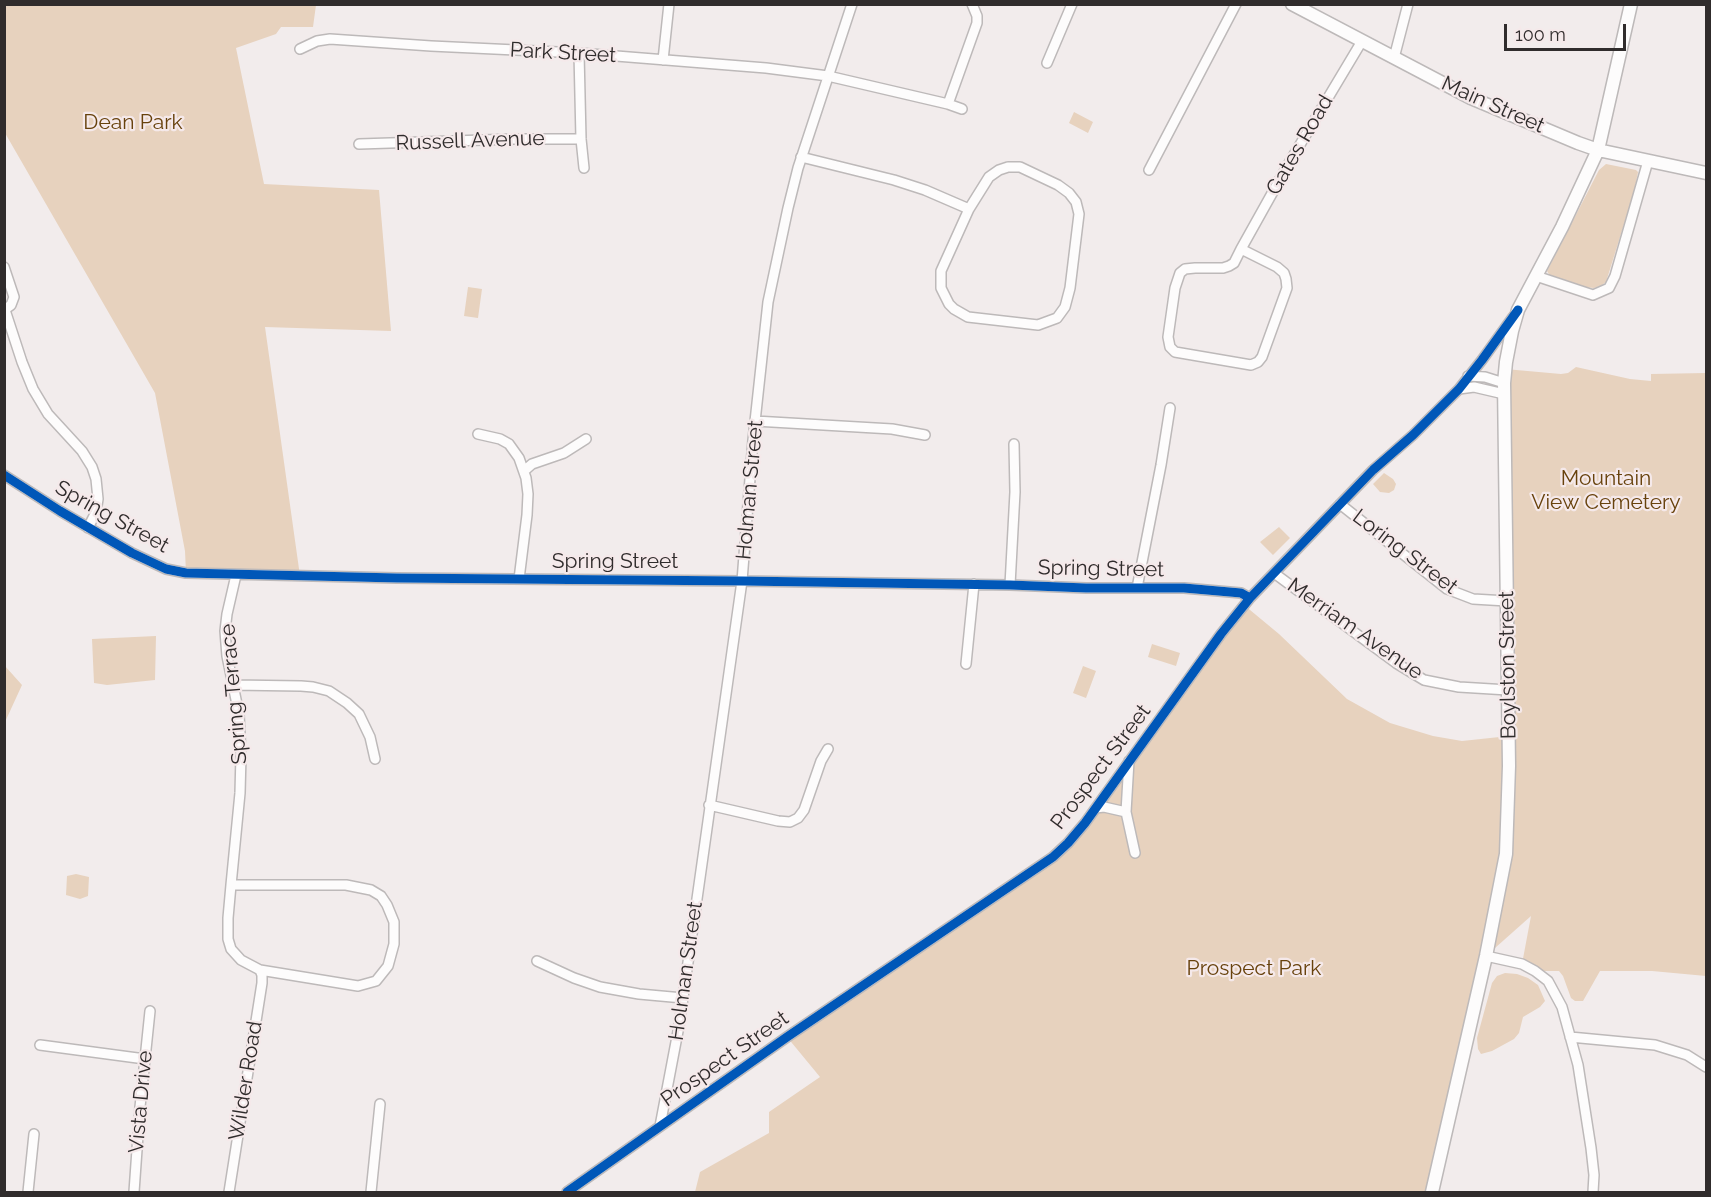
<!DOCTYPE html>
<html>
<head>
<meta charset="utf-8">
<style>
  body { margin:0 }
  #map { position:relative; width:1711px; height:1197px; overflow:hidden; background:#f2ecec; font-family:Raleway,sans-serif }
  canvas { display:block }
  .frame { position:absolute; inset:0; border:6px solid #302c2c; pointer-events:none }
  .scale { position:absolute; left:1504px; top:24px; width:122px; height:27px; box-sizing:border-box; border:3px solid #302c2c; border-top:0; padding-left:8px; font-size:18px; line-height:21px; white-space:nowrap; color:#302c2c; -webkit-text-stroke:4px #f5e9ea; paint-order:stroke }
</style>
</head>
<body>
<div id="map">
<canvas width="1711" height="1197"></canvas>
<div class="frame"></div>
<div class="scale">100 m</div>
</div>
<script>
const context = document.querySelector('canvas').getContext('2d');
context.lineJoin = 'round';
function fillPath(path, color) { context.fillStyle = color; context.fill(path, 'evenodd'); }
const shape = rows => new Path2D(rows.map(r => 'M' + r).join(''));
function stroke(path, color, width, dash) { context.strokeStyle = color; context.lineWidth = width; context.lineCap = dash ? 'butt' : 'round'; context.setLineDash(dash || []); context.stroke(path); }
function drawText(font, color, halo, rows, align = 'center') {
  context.font = font + ' Raleway,sans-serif'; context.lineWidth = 4.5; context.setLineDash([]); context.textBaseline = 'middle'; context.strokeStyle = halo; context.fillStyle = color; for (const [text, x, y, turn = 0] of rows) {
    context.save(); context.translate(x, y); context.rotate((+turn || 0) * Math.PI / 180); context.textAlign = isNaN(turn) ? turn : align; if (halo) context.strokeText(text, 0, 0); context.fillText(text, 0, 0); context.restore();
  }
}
fillPath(shape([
  [4,5,316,5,313,27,281,27,276,34,236,48,264,184,379,190,391,331,265,327,300,576,186,573,185,551,155,393,5,133],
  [1074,112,1093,122,1088,133,1069,123],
  [1606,164,1636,170,1638,172,1634,192,1606,282,1602,285,1594,288,1583,287,1550,276,1547,271,1599,170],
  [468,287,482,289,478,318,464,316],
  [1576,367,1630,379,1651,381,1651,374,1706,373,1706,976,1652,971,1600,971,1583,1001,1575,1001,1571,998,1563,976,1559,971,1535,971,1522,964,1531,916,1486,956,1432,1192,695,1192,700,1172,769,1133,769,1112,820,1077,787,1037,1068,843,1244,605,1279,634,1347,699,1390,723,1433,736,1462,741,1509,736,1505,369,1561,374,1568,373],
  [1384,473,1393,479,1396,484,1394,490,1389,493,1380,492,1373,484],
  [1279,527,1290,538,1273,555,1260,542],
  [156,636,155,680,107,685,94,683,92,639],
  [1152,644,1180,653,1176,666,1148,657],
  [5,666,22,685,5,722],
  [1083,666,1096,671,1086,698,1073,693],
  [76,874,89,877,88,896,80,899,66,895,67,876],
  [1505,973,1517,974,1528,978,1538,985,1545,1001,1540,1007,1523,1017,1519,1033,1514,1039,1492,1051,1481,1054,1478,1049,1477,1038,1492,983,1497,976]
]), '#e7d2be');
const minor = shape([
  [300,49,317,41,330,39,431,46,579,53,766,68,828,76,948,104,962,109],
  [579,53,581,139,584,168],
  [1394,58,1408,4],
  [663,60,669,4],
  [1047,63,1072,4],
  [948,104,977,23,977,16,972,4],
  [359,144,514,139,581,139],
  [801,157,894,180,925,190,969,209],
  [1008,167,1020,167,1058,185,1069,193,1076,202,1079,214,1070,288,1065,307,1057,318,1038,325,968,317,954,309,949,304,941,288,941,271,969,209,989,177,999,170,1008,167],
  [1149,170,1236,4],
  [1241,249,1277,267,1284,273,1286,279,1287,288,1262,357,1258,362,1251,365,1175,352,1170,347,1168,337,1175,288,1180,273,1185,269,1195,268,1223,268,1229,266,1234,263,1241,249],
  [1241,249,1289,163,1362,41],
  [4,267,14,297,11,305,4,310],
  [1536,276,1593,295,1609,288,1615,276,1648,161],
  [5,310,22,362,33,389,48,414,82,451,92,467,96,479,98,499,96,512,88,528],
  [1468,376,1485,377,1504,383],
  [1459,389,1474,387,1504,394],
  [755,421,892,429,925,435],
  [478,434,500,439,509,444,519,458,526,478,528,494,527,515,519,579],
  [524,471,532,464,564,453,586,439],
  [4,475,60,511,132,553,166,569,186,573,397,578,742,581,1010,585,1086,588,1184,588,1241,593,1250,598],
  [1340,504,1447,589,1473,599,1507,601],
  [1274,573,1396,663,1424,680,1459,687,1508,690],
  [1010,585,1015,492,1014,444],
  [1137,588,1161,465,1170,408],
  [966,664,974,584],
  [232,685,301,686,313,687,329,691,347,703,359,714,370,737,375,759],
  [1129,761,1126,812,1135,853],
  [709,805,778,821,790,822,798,818,804,810,821,761,828,749],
  [1096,808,1104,807,1126,812],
  [231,885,346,885,371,890,381,896,387,905,394,922,394,944,388,966,376,981,358,986,260,970,241,960,231,949,228,939,228,918,231,885,240,793,241,755,239,714,227,656,225,631,227,614,236,575],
  [1486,956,1522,964,1535,971,1548,981,1562,1007,1578,1065,1591,1148,1594,1175,1593,1192],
  [537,961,574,978,600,987,639,994,683,998],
  [1570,1037,1655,1045,1687,1055,1706,1067],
  [40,1045,145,1059],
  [660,1126,679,1026,742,581,753,440,768,302,788,208,798,168,852,4],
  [28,1192,34,1134],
  [134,1192,140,1107,150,1011],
  [229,1192,262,983,262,975,260,970],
  [371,1192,380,1104],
  [567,1192,787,1037,1053,857,1068,843,1085,823,1221,634,1250,598,1373,470,1413,435,1459,389,1482,360,1513,317]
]);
const major = shape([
  [1292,4,1471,98,1578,143,1598,150,1706,173],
  [1432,1192,1486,956,1506,854,1509,766,1504,383,1506,362,1512,331,1518,310,1562,227,1598,150,1631,4]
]);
stroke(minor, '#bdb9b9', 12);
stroke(major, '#bdb9b9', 15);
stroke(minor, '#fdfcfc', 9);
stroke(major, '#fdfcfc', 12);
stroke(shape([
  [4,475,60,511,132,553,166,569,186,573,397,578,742,581,1010,585,1086,588,1184,588,1241,593,1250,598],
  [567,1192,787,1037,1053,857,1068,843,1085,823,1221,634,1250,598,1373,470,1413,435,1459,389,1482,360,1518,310]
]), '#0057b8', 9);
drawText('21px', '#302c2c', '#f5e9ea', [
  ["Park Street",563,53,3],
  ["Main Street",1493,105,24],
  ["Russell Avenue",470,141,-2],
  ["Gates Road",1300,145,-60],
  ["Holman Street",750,490,-85],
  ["Spring Street",112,517,29],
  ["Loring Street",1405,552,37],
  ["Spring Street",615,562],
  ["Spring Street",1101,569,1],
  ["Merriam Avenue",1355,629,35],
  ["Boylston Street",1508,665,-91],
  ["Spring Terrace",234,694,-95],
  ["Prospect Street",1101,767,-53],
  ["Holman Street",686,971,-82],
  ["Prospect Street",725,1059,-35],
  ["Wilder Road",246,1081,-81],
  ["Vista Drive",141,1102,-85]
]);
drawText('21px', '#68420c', '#f5e9ea', [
  ["Dean Park",133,123],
  ["Mountain",1606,479],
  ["View Cemetery",1606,503],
  ["Prospect Park",1254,969]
]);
</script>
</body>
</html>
